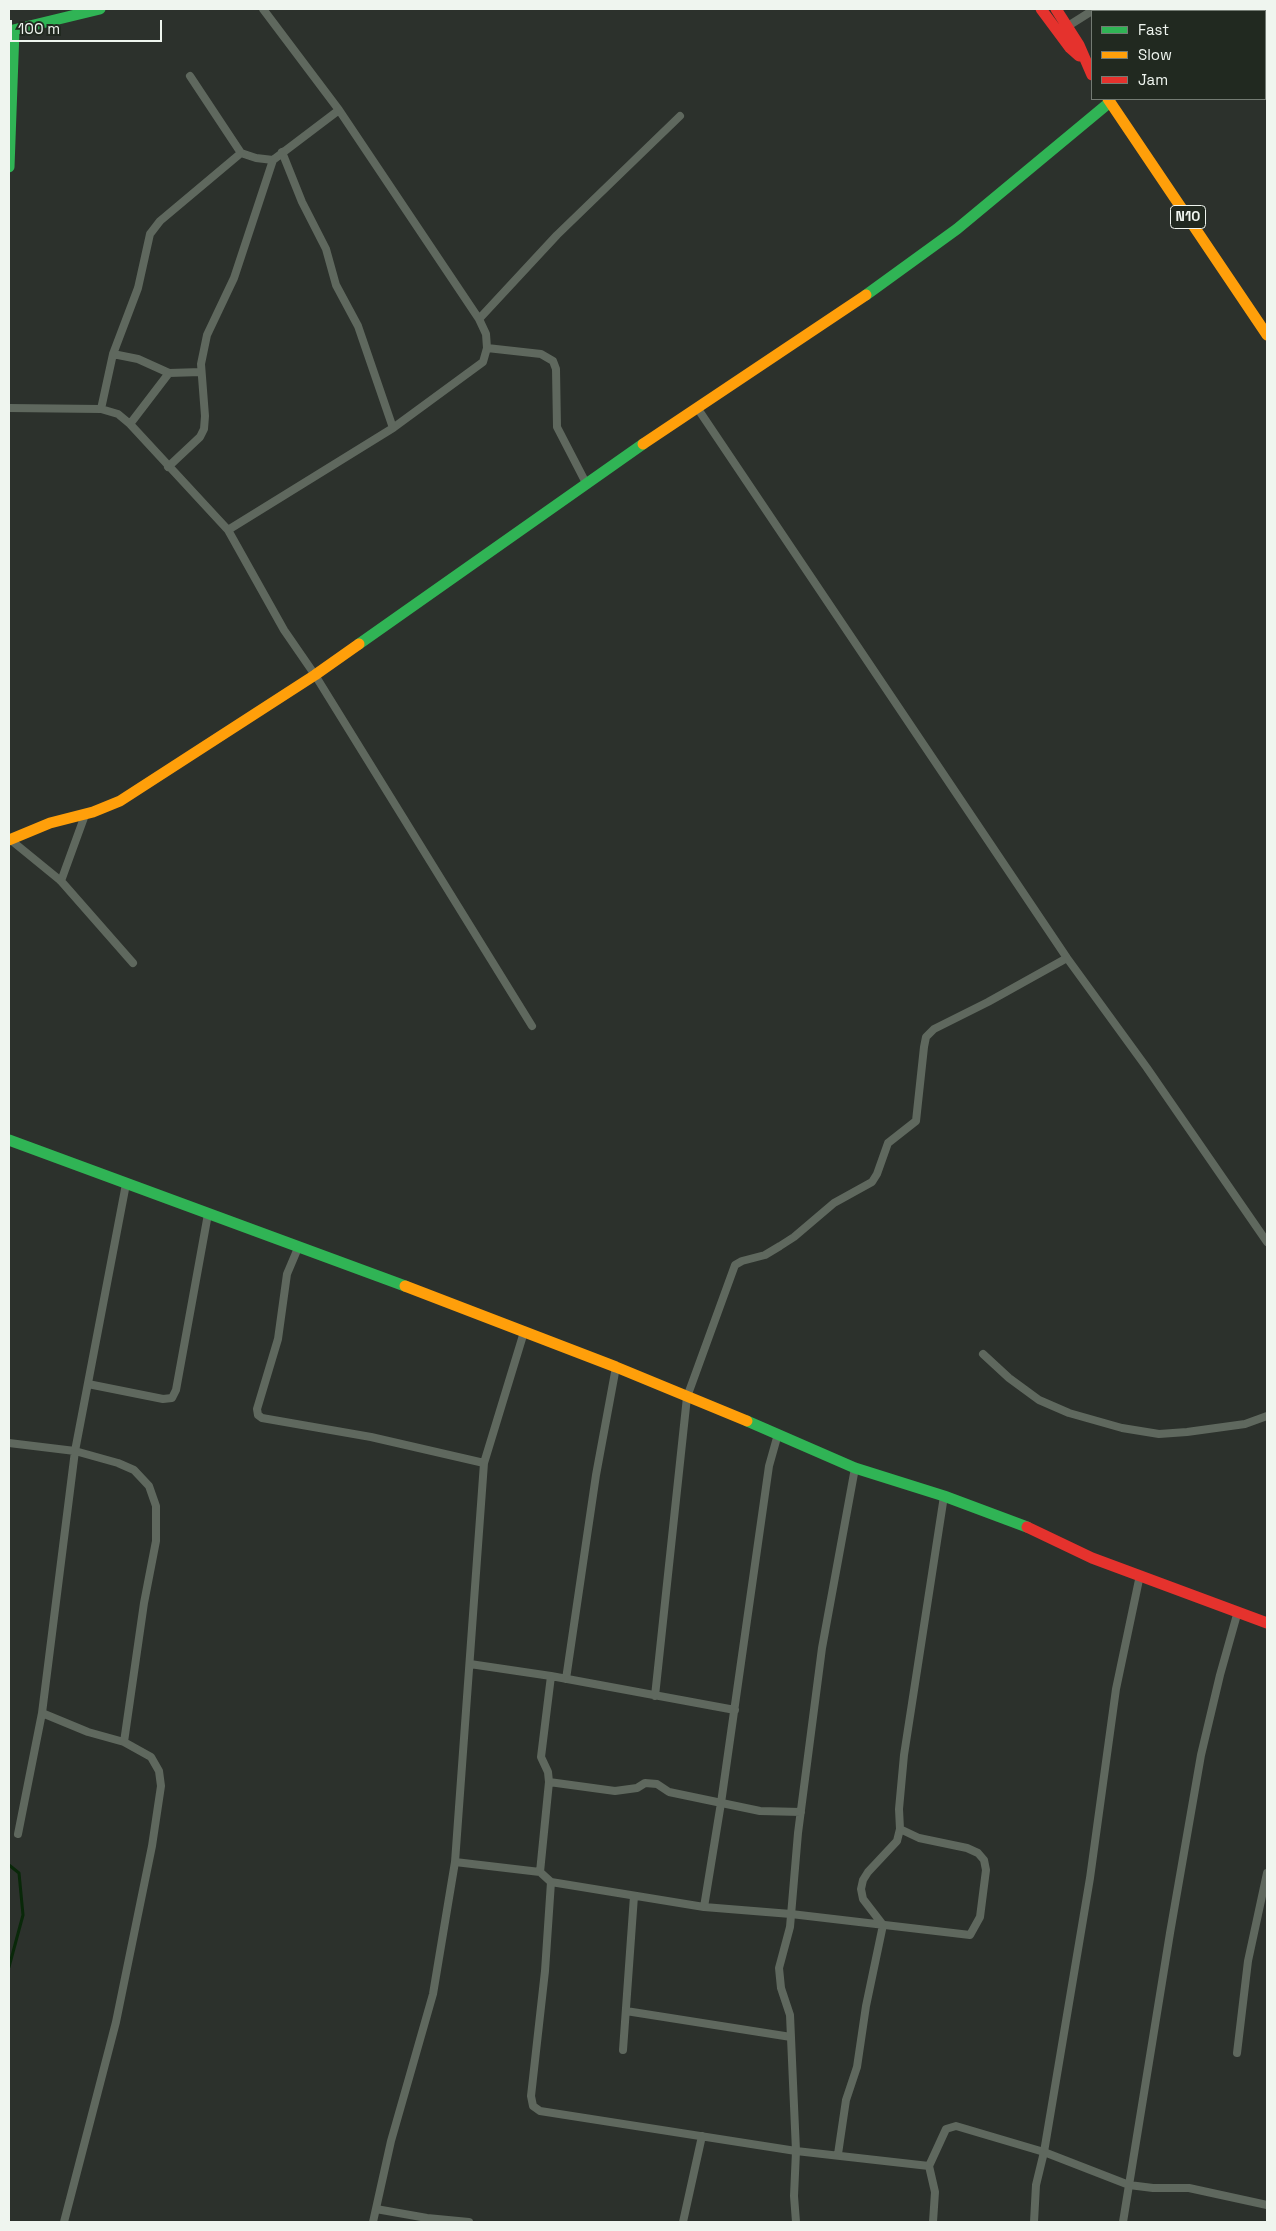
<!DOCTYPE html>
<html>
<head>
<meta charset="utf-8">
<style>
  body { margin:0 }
  #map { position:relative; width:1276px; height:2231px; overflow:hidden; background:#2c312c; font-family:"Space Grotesk",sans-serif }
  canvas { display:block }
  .frame { position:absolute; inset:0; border:10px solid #eff5ef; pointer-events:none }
  .legend { position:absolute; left:1091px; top:10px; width:175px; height:90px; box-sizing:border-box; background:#212920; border:1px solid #737b73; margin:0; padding:6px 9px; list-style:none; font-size:15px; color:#eff5ef }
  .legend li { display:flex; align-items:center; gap:10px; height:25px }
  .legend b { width:25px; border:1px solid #737b73 }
  .scale { position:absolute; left:10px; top:20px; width:152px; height:22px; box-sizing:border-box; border:2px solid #eff5ef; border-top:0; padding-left:6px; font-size:15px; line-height:18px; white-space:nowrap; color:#eff5ef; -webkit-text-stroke:4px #212920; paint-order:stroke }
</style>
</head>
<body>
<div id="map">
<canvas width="1276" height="2231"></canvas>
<div class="frame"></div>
<ul class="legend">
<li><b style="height:6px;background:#30b455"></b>Fast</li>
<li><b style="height:6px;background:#ff9f0a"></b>Slow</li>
<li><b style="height:6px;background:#e5322d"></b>Jam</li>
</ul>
<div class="scale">100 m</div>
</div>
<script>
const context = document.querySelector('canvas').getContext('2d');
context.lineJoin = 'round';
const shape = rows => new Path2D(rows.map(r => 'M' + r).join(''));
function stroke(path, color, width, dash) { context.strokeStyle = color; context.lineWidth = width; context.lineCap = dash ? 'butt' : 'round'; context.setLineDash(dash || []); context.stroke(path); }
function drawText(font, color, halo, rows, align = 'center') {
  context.font = font + ' "Space Grotesk",sans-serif'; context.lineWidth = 5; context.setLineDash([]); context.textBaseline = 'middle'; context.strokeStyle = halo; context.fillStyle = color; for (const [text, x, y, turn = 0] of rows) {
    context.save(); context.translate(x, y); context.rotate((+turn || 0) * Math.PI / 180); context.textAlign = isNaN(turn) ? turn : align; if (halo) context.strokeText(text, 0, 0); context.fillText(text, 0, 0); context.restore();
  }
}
stroke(shape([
  [9,1865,19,1873,23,1915,9,1967]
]), '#092809', 3);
stroke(shape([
  [1068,26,1095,9],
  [190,76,241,153,256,158,273,160,339,110],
  [282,152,302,202,326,249,336,285,358,326,393,428],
  [479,319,557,235,680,116],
  [487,348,541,354,553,361,556,369,557,427,586,483],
  [113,354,138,359,169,373,201,372],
  [9,408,101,409,118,414,130,424,228,530,284,630,315,675,532,1026],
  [101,409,113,354,138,288,150,234,160,221,241,153],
  [698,409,1067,958,1147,1068,1267,1242],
  [130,424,169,373],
  [168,467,200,437,204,429,205,416,201,364,207,335,234,278,273,160],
  [228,530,393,428,483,362,487,348,486,334,479,319,339,110,263,9],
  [12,841,61,881,133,963],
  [61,881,85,815],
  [298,1248,287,1274,278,1339,257,1409,258,1415,262,1418,371,1437,484,1463],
  [983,1354,1009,1378,1039,1400,1069,1413,1122,1428,1159,1434,1187,1432,1245,1424,1267,1416],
  [88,1384,163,1399,172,1398,176,1390,208,1214],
  [9,1443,75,1451,118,1463,134,1470,149,1486,156,1506,156,1541,144,1603,124,1742],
  [470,1664,551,1676,735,1710],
  [566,1679,596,1475,616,1367],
  [655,1696,687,1397,735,1265,742,1261,765,1255,780,1246,794,1237,834,1203,872,1182,877,1174,888,1143,916,1121,924,1047,926,1037,934,1029,988,1002,1067,958],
  [549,1782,615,1791,637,1788,645,1783,657,1784,669,1792,760,1811,801,1812],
  [18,1834,42,1713],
  [455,1862,540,1872,551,1882,704,1907,791,1914,970,1935,980,1917,986,1870,984,1860,978,1853,967,1848,919,1838,900,1829,899,1809,904,1755,944,1496],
  [540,1872,549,1782,548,1772,541,1757,551,1676],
  [551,1882,545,1971,531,2096,533,2106,540,2111,796,2151,929,2166],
  [704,1907,721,1803,769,1466,778,1434],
  [626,2011,791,2037],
  [623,2050,634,1896],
  [1237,2053,1248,1961,1267,1873],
  [838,2154,846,2100,857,2067,866,2006,883,1925,863,1899,861,1889,863,1880,868,1872,897,1841,900,1829],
  [376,2209,427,2218,469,2222],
  [64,2222,116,2022,152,1846,161,1786,159,1771,151,1757,124,1742,88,1732,42,1713,75,1451,126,1184],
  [373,2222,391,2141,433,1994,455,1862,484,1463,524,1332],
  [683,2222,702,2136],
  [796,2222,794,2196,796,2151,790,2015,781,1988,779,1968,790,1927,798,1833,822,1648,855,1468],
  [933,2222,935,2192,929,2166,946,2129,956,2126,1044,2152,1129,2185,1153,2188,1189,2188,1267,2205],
  [1034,2222,1036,2185,1044,2152,1090,1878,1116,1689,1140,1575],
  [1123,2222,1170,1933,1201,1755,1220,1675,1238,1611]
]), '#5f685e', 8);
stroke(shape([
  [9,31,100,9],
  [9,167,14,30],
  [866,295,957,229,1110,102],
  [359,644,643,444],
  [9,1140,405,1286],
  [747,1421,855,1468,944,1496,1027,1527]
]), '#30b455', 11);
stroke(shape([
  [1108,99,1267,335],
  [643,444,866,295],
  [9,840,50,823,93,812,120,801,315,675,359,644],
  [405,1286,616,1367,747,1421]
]), '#ff9f0a', 11);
stroke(shape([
  [1041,9,1070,48,1079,56],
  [1056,9,1079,45,1092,75],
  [1027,1527,1092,1558,1267,1623]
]), '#e5322d', 11);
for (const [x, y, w] of [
  [1188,217,35]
]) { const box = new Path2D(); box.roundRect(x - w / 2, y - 11.5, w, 23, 4); context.fillStyle = '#212920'; context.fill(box); stroke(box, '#eff5ef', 1); }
drawText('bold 14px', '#eff5ef', null, [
  ["N10",1188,217]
]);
</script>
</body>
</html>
